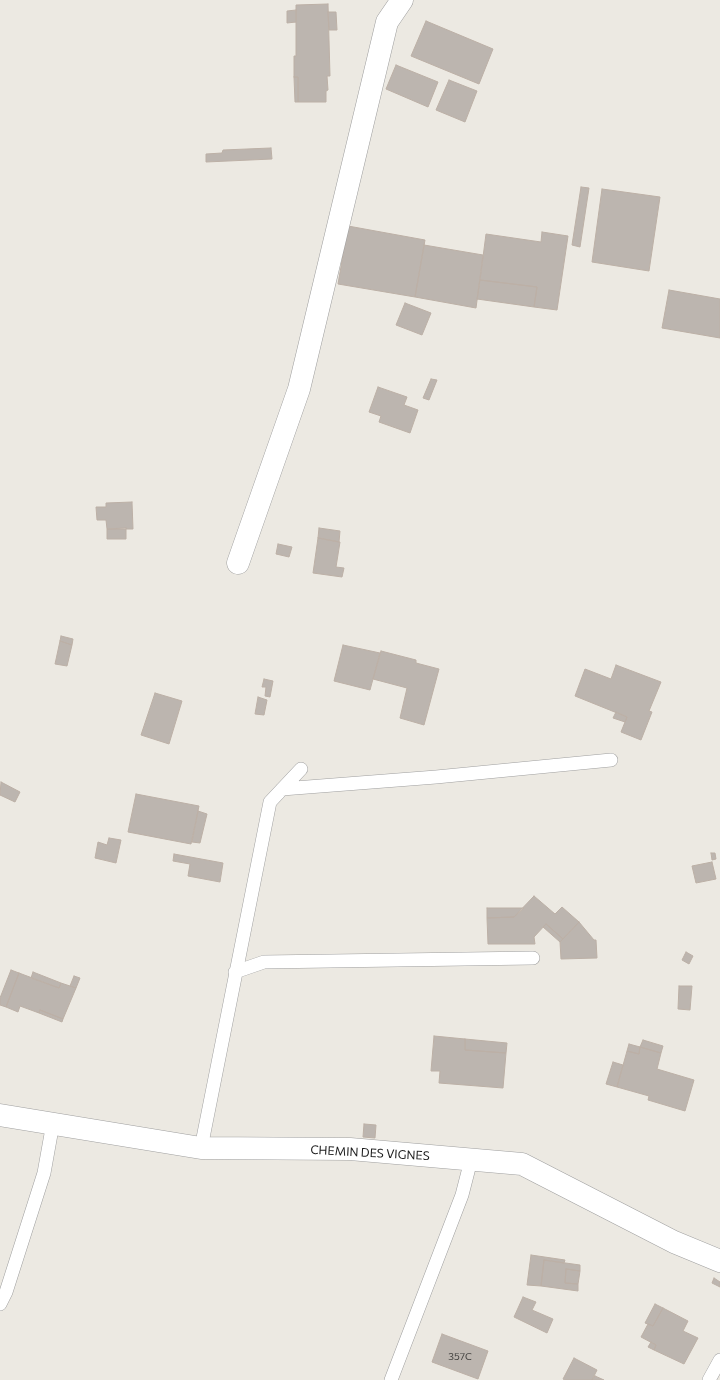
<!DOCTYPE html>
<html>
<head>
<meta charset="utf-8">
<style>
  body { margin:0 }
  canvas { display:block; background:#ece9e2 }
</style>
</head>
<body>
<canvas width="720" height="1380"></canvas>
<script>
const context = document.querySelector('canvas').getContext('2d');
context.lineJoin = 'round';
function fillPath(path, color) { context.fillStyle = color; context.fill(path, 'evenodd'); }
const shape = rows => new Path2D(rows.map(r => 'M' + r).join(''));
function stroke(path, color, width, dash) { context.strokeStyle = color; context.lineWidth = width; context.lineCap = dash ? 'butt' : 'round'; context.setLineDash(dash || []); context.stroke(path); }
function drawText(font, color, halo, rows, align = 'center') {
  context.font = font + ' Commissioner,sans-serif'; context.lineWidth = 4; context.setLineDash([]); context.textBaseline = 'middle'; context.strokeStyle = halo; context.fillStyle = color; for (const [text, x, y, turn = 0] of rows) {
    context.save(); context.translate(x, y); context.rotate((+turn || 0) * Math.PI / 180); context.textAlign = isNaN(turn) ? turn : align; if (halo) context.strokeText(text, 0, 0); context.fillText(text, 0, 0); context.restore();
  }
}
const building = shape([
  [328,4,330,76,327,76,328,90,326,91,326,102,298,102,298,77,294,77,294,56,296,56,296,5,328,4],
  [296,10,296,22,287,23,287,11,296,10],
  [328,12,336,12,337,30,329,30,328,12],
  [426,21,493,49,479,84,411,56,426,21],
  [396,65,438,82,428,107,386,89,396,65],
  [294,77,298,77,298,102,295,102,294,77],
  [449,80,477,91,465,122,436,110,449,80],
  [271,148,272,159,206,162,206,154,222,153,223,150,271,148],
  [581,187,589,188,580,247,572,245,581,187],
  [602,189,660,197,649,271,592,262,602,189],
  [348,226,425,240,415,297,338,284,348,226],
  [542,232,568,236,557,310,534,307,537,287,480,280,486,234,541,242,542,232],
  [424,245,483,255,476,308,415,297,424,245],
  [480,280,537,287,534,307,477,299,480,280],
  [669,290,720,299,720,338,662,328,669,290],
  [405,303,431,313,422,335,396,325,405,303],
  [431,379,437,380,429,400,423,398,431,379],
  [378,387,407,397,404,405,418,410,410,433,379,422,381,416,369,412,378,387],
  [132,502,133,529,107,529,106,520,97,520,96,507,106,507,106,503,132,502],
  [126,528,126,539,107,539,107,529,126,528],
  [319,528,340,531,339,542,318,538,319,528],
  [318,538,340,542,336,567,344,568,342,577,313,573,318,538],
  [278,544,292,547,289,557,276,554,278,544],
  [61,636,73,639,72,645,60,641,61,636],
  [60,641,72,645,67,666,55,664,60,641],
  [343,645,380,653,370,690,334,681,343,645],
  [381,651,416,660,416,663,439,669,424,725,400,718,407,688,373,679,381,651],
  [616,665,661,682,649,711,652,712,641,740,621,732,627,717,575,696,585,669,611,679,616,665],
  [264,679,273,681,270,697,265,696,266,687,262,687,264,679],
  [155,693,182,701,169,744,141,735,155,693],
  [258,697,267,700,264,715,255,714,258,697],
  [616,712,627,717,625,722,613,718,616,712],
  [1,782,20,792,15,802,0,795,1,782],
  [136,794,199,806,191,844,128,832,136,794],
  [198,811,207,814,200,843,192,842,198,811],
  [109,838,121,840,116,863,95,858,98,842,107,845,109,838],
  [711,853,715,853,716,859,712,860,711,853],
  [174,854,223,863,220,882,188,876,190,864,173,861,174,854],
  [712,862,716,879,696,883,692,866,712,862],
  [534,896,555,914,562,907,579,922,563,939,546,924,534,937,535,944,488,944,487,918,514,917,534,896],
  [487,908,524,908,514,917,487,918,487,908],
  [579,922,594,940,596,940,597,958,561,959,560,942,579,922],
  [546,924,563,939,560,942,543,927,546,924],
  [686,952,693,956,689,964,682,960,686,952],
  [11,970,19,973,6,1007,0,1005,0,998,11,970],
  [33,972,61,983,59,988,31,978,33,972],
  [19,973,59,988,61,983,76,988,63,1019,40,1010,39,1013,20,1006,18,1012,6,1007,19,973],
  [74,976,80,978,76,988,70,986,74,976],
  [679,986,692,986,690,1010,678,1009,679,986],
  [40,1010,63,1019,62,1022,39,1013,40,1010],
  [434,1036,465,1039,465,1050,506,1053,503,1088,439,1083,440,1071,431,1071,434,1036],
  [465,1039,507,1043,506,1053,465,1050,465,1039],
  [643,1040,663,1046,661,1053,640,1047,643,1040],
  [629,1044,640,1047,639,1054,627,1051,629,1044],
  [640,1047,661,1053,657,1069,694,1080,685,1111,648,1100,649,1096,617,1087,627,1051,639,1054,640,1047],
  [613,1062,623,1065,617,1087,606,1084,613,1062],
  [364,1124,376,1125,375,1138,363,1137,364,1124],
  [531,1255,565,1260,564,1263,544,1260,541,1286,527,1285,531,1255],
  [544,1260,580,1265,580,1271,566,1269,565,1283,578,1284,578,1291,541,1286,544,1260],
  [566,1269,580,1271,578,1284,565,1283,566,1269],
  [714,1278,720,1282,720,1287,712,1283,714,1278],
  [523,1297,536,1302,532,1310,553,1319,547,1333,514,1317,523,1297],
  [655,1304,663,1308,653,1326,645,1323,655,1304],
  [663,1308,688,1321,683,1331,698,1338,684,1364,654,1350,656,1345,641,1337,648,1324,653,1326,663,1308],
  [442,1334,488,1351,478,1379,432,1362,442,1334],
  [651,1342,656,1345,654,1350,648,1347,651,1342],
  [574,1358,597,1370,592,1380,565,1380,563,1379,574,1358],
  [595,1376,604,1380,592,1380,595,1376]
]);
fillPath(building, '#bcb5af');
stroke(building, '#bcb0a6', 1);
const lane = shape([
  [282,789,436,777,611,760],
  [235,972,264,962,533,958],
  [201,1148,270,802,301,769],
  [0,1304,6,1292,44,1173,53,1123],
  [391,1380,462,1195,471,1160],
  [709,1380,720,1360]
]);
const street = shape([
  [238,563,299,389,387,22,402,0],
  [0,1115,201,1148,350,1149,522,1164,674,1242,720,1261]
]);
stroke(lane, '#9f9f9f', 14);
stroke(street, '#9f9f9f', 23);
stroke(lane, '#fff', 13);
stroke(street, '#fff', 22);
drawText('10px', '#434240', null, [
  ["357C",460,1357]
]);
drawText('12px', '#1b1b1b', '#fff', [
  ["CHEMIN DES VIGNES",370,1153,3]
]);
</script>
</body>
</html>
